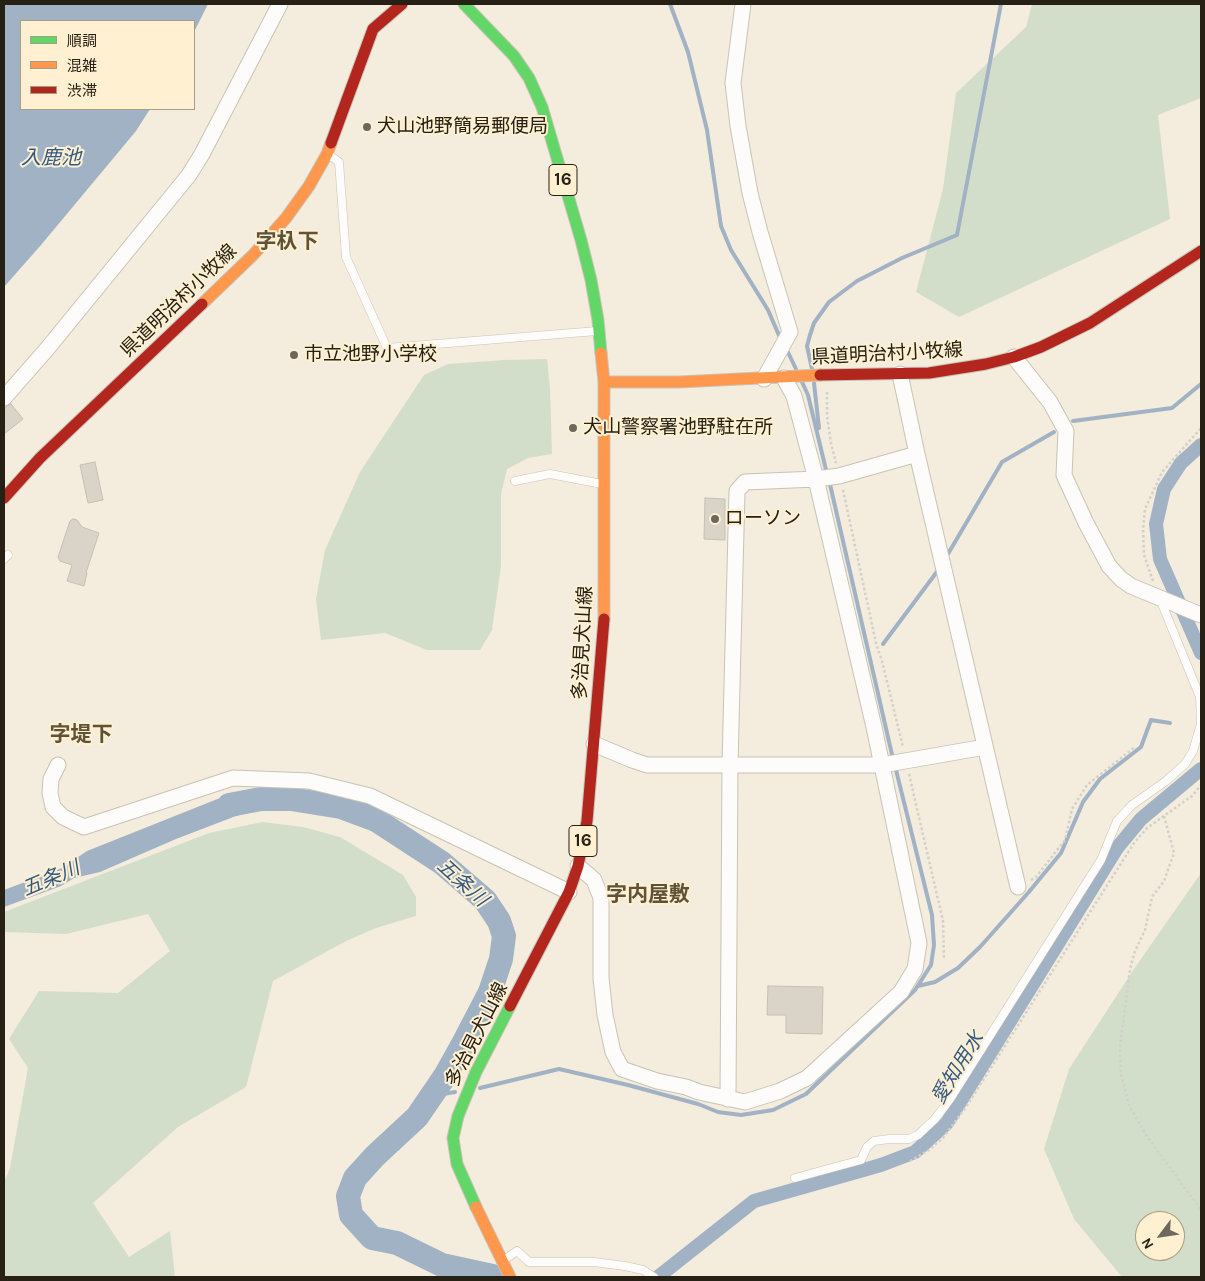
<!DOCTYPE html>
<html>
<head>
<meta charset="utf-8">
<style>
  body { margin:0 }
  #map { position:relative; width:1205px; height:1281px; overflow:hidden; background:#f4ecdc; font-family:Karla,"Noto Sans JP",sans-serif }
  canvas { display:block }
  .frame { position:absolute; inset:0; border:5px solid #262015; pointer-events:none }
  .legend { position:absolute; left:20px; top:20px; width:175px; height:90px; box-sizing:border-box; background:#fef0d1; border:1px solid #a89d86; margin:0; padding:6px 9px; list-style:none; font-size:15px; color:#262015 }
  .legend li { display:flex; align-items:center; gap:10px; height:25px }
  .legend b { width:25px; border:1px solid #a89d86 }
  .north { position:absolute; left:1135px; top:1211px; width:50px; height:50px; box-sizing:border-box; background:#fef0d1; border:1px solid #a89d86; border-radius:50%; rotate:239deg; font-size:14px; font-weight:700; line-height:20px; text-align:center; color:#262015 }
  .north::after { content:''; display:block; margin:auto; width:18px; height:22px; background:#6e675b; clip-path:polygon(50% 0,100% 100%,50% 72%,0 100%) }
</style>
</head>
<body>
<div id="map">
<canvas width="1205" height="1281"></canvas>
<div class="frame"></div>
<ul class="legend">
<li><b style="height:6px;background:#63d668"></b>順調</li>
<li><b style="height:6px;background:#ff974d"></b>混雑</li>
<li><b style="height:6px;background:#b3261e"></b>渋滞</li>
</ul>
<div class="north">N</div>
</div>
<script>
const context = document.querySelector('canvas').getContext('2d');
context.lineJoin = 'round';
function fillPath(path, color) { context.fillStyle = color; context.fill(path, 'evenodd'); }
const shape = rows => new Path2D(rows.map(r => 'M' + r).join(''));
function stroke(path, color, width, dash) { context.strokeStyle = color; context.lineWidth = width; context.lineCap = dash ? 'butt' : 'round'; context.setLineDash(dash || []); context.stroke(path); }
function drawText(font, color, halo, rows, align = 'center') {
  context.font = font + ' Karla,"Noto Sans JP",sans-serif'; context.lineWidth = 4; context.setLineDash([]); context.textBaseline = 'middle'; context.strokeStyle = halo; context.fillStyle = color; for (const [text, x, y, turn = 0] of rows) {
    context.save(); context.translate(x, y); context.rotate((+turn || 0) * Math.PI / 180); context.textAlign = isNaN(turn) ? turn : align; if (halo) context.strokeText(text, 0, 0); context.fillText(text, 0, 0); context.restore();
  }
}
fillPath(shape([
  [1032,4,1201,4,1201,98,1158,115,1170,219,959,317,916,292,943,189,956,93,1026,27],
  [547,359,550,389,552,454,528,458,507,469,501,494,501,566,492,630,480,650,427,650,385,633,321,640,316,599,325,550,360,472,424,375,448,364,505,360],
  [263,822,303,827,340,837,403,875,416,897,416,916,376,928,346,941,273,981,246,1087,178,1127,93,1203,129,1257,170,1231,175,1277,4,1277,4,1183,10,1168,28,1068,9,1039,39,991,118,993,170,951,148,914,66,934,4,932,4,912,209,833],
  [1201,873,1201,1277,1122,1277,1074,1219,1044,1149,1069,1069,1134,969],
  [1145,1221,1175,1221,1175,1251,1145,1251]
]), '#d3deca');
fillPath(shape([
  [4,4,208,4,194,32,194,21,21,21,21,109,150,109,136,131,41,245,4,287],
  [259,790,261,810,236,816,176,839,100,872,74,878,61,886,4,907,4,890,62,868,87,851,220,798]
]), '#a1b2c4');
stroke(shape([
  [670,4,688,52,707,130,721,226,731,250,768,310,781,340],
  [786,348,796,369],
  [812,369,807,346,810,335,814,323,829,302,857,281,902,258,957,235,1001,4],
  [802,382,808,395,827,474],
  [814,383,819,428],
  [1073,421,1172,408,1201,384],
  [829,480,893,759],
  [945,559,1002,462,1054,432],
  [883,644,939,569],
  [918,986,935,982,958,968,980,947,1028,893,1061,853,1083,802,1100,779,1141,747,1151,720,1170,723],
  [480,1088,559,1069,628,1085,698,1104,718,1112,741,1115,773,1110,806,1094,915,990,931,965,934,945,932,915,895,766],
  [432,1096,455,1092]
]), '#a1b2c4', 4);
stroke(shape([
  [1201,445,1181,463,1164,489,1156,524,1160,559,1201,653],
  [658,1277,754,1201,881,1165,915,1152,947,1123,1117,848,1141,819,1201,769]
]), '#a1b2c4', 14);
stroke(shape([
  [229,805,261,799,291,799,341,807,376,820,442,863,485,900,499,921,504,936,501,959,490,992,464,1042,445,1076,417,1117,375,1156,355,1178,348,1196,351,1215,372,1238,397,1243,442,1265,497,1277]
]), '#a1b2c4', 24);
const building = shape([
  [11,404,23,419,4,434,4,408,11,404],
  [95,462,103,500,88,503,80,465,95,462],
  [705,498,725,499,725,540,704,539,705,498],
  [73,519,77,520,82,527,99,533,86,573,87,573,84,586,67,581,72,565,60,561,58,557,70,521,73,519],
  [768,986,823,987,822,1034,786,1033,786,1015,767,1015,768,986]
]);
fillPath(building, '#dad3c7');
stroke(building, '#c6bfb3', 1);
const lane = shape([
  [329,155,339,162,346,257,387,348,597,331],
  [515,481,550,474,602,484],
  [4,559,8,555],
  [795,1178,861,1160,867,1147,874,1141,889,1139,909,1139,918,1135,935,1119,950,1099,1101,860,1117,821,1132,805,1166,781,1185,764,1193,751,1201,724,1200,697,1160,599],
  [504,1260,517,1251,529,1262,594,1262,625,1266,643,1270,654,1277]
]);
const street = shape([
  [743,4,733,83,738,126,750,193,760,232,790,332,764,379],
  [1014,357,1050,402,1066,431,1064,475,1086,523,1109,566,1121,579,1131,586,1201,615],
  [900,374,917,454,1018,887],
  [4,398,47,349,189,175,202,154,280,4],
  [594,744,632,760,647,765,882,765,985,747],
  [58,765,51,779,50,793,53,807,63,817,84,827,233,778,309,781,370,796,569,892],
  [578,866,594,880,601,898,601,978,605,1015,613,1052,622,1069,657,1081,686,1087,699,1092,745,1102,780,1091,807,1078,901,992,915,969,919,943,874,727,816,479,794,396,784,378],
  [728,1099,730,764,737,491,745,482,816,479,839,476,917,454]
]);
const fast = shape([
  [464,4,514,56,529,78,542,107,581,240,591,280,598,320,601,353],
  [476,1207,457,1164,453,1138,458,1116,476,1072,510,1006]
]);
const slow = shape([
  [202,304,253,255,286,218,309,186,327,154,331,143],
  [601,353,604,382,604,619],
  [604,382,679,382,820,375],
  [476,1207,510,1277]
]);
const jam = shape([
  [331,143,373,29,402,4],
  [820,375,929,373,986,364,1014,357,1041,347,1090,323,1201,251],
  [4,498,40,458,202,304],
  [510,1006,569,892,578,866,587,821,604,619]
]);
stroke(lane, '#c9c3b6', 9);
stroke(street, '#c9c3b6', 17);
stroke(fast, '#c9c3b6', 13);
stroke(slow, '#c9c3b6', 13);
stroke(jam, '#c9c3b6', 13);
stroke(shape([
  [827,392,827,416,831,443,836,463],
  [843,490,876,643,882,661,903,747],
  [1153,581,1144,555,1143,529,1145,509,1162,472,1201,428],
  [909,774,943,921,944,959],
  [1164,816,1174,853,1164,881,1152,897,1145,930,1135,951,1130,969,1120,1047,1121,1074,1129,1105,1146,1135,1201,1210],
  [1031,880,1036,877,1065,840,1072,809,1087,785,1135,747],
  [910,1161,929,1150,943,1138,966,1107,1134,843,1147,828,1192,796,1201,785]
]), '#d2d0cb', 2.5, [2.5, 2.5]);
stroke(lane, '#fdfcfa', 8);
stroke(street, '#fdfcfa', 15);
stroke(fast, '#63d668', 11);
stroke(slow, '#ff974d', 11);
stroke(jam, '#b3261e', 11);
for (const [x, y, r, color] of [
  [367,127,5,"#6e675b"],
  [294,355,5,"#6e675b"],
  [573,428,5,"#6e675b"],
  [715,519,5,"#6e675b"]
]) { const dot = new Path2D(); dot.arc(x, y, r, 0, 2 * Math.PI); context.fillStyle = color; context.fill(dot); stroke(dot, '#fef0d1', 2); }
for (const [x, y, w] of [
  [563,180,28],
  [583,841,28]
]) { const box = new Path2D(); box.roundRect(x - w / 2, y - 15.5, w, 31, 4); context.fillStyle = '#fef0d1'; context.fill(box); stroke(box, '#262015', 1); }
drawText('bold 18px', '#262015', null, [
  ["16",563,180],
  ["16",583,841]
]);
drawText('19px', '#262015', '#fef0d1', [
  ["犬山池野簡易郵便局",377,127],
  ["市立池野小学校",304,355],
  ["犬山警察署池野駐在所",583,428],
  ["ローソン",725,519]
], 'left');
drawText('19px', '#262015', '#fef0d1', [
  ["県道明治村小牧線",179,301,-44],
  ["県道明治村小牧線",887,354,-3],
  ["多治見犬山線",583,643,-87],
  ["多治見犬山線",477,1035,-63]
]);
drawText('italic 20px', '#325986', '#fef0d1', [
  ["入鹿池",51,158],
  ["五条川",51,879,-23],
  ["五条川",462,883,42],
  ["愛知用水",958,1068,-58]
]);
drawText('bold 21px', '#5f5238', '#fef0d1', [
  ["字杁下",287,242],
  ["字堤下",81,735],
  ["字内屋敷",648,895]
]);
</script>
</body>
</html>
